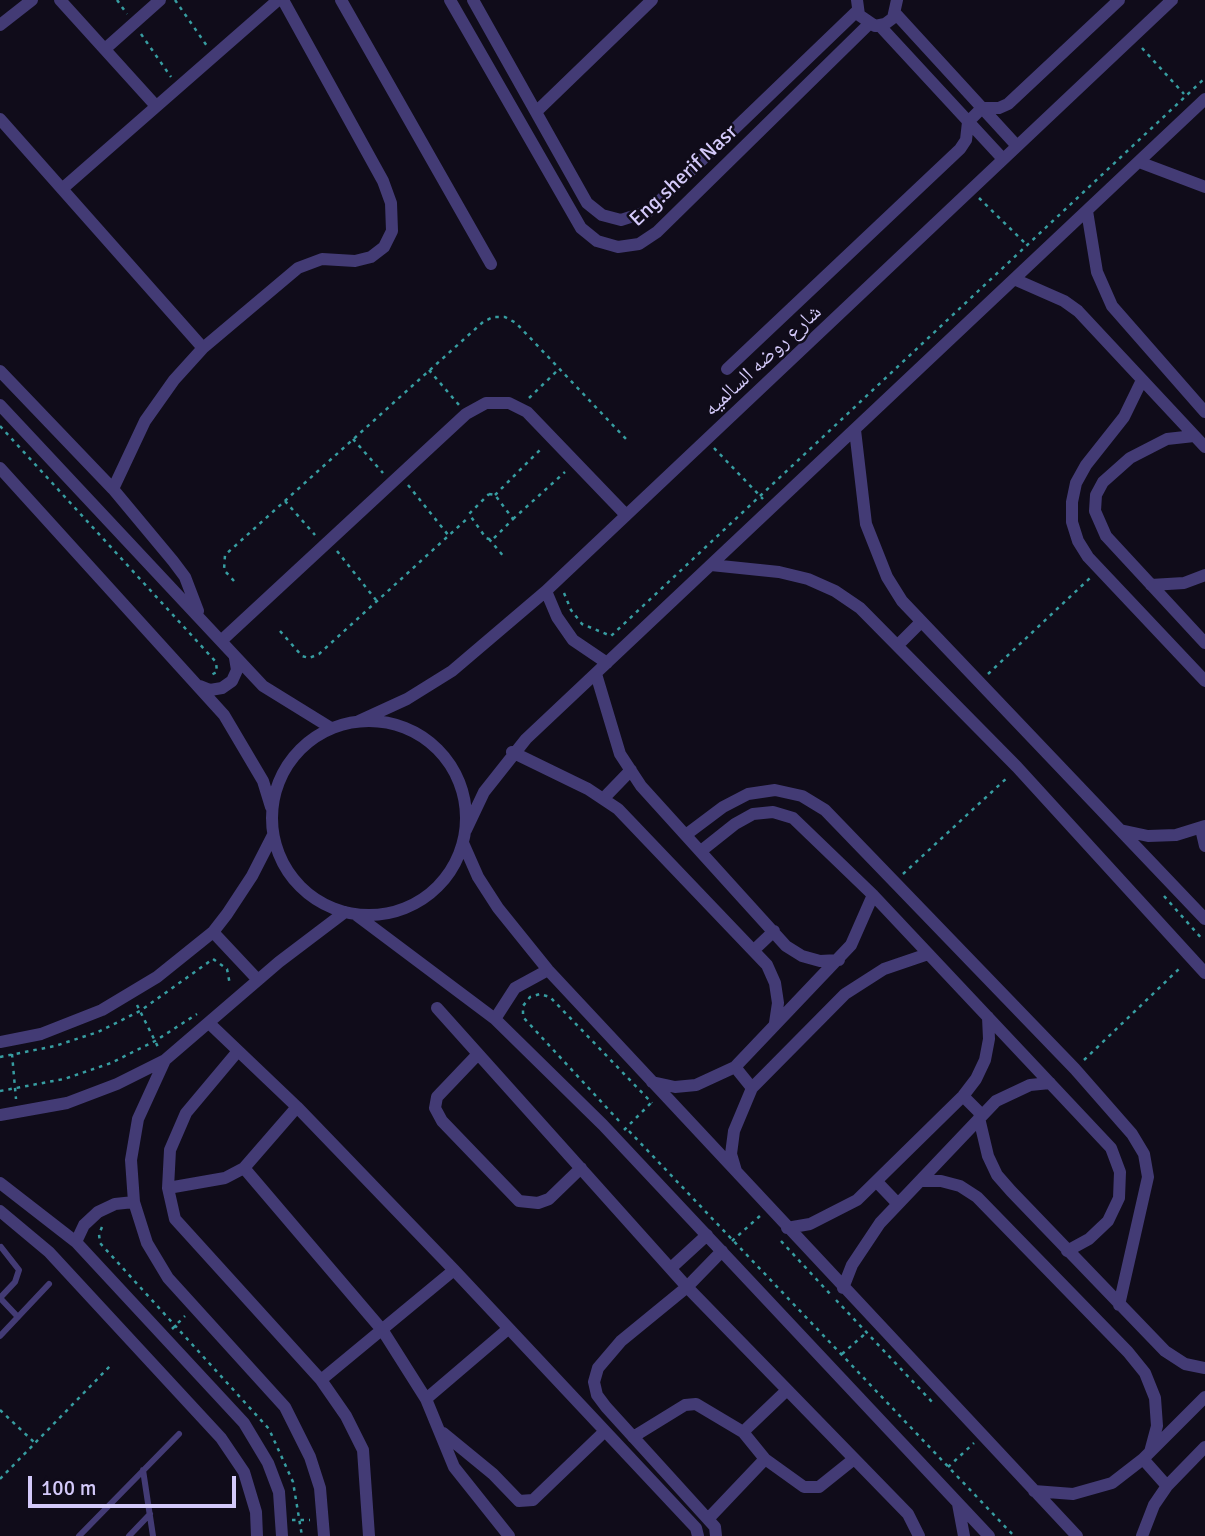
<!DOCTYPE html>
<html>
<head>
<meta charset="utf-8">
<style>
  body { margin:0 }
  #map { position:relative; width:1205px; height:1536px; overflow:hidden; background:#100c1a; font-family:Signika,sans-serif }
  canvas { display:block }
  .scale { position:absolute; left:28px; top:1476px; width:208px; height:32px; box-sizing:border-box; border:4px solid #d4cafa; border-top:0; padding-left:9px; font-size:21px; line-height:24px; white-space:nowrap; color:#d4cafa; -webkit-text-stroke:5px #100c1a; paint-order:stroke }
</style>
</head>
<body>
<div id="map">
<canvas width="1205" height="1536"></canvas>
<div class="scale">100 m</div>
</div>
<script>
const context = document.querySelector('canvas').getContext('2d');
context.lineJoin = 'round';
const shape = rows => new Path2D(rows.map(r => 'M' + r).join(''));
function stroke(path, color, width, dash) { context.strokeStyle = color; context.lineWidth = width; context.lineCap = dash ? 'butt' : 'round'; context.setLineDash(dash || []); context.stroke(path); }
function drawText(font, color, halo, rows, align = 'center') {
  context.font = font + ' Signika,"Noto Naskh Arabic",sans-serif'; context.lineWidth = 5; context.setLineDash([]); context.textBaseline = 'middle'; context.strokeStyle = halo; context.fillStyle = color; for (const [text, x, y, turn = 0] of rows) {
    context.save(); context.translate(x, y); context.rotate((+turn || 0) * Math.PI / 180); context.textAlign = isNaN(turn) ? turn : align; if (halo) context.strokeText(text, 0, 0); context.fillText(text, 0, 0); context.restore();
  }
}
stroke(shape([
  [117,0,127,14],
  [175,0,207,46],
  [141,34,171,77],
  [1142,48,1184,94],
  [979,198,1027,245],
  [429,370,459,405],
  [529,398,559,369],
  [0,426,216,662,217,672,211,675],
  [353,439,383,473],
  [714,448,763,499],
  [408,485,449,536],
  [489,494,495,495,513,519,492,540,486,538,469,514,489,494],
  [495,495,542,448],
  [285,501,315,535],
  [513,519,565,472],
  [489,539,505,558],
  [337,551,376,600],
  [234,581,224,570,225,555,483,322,493,317,505,317,516,323,626,439],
  [564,593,571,610,582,624,611,636,1205,78],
  [280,631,302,656,309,658,319,654,469,517],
  [988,674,1090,578],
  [903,874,1009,776],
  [1164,896,1203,940],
  [137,1005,159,1049],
  [12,1054,16,1099],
  [0,1057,55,1046,98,1032,140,1011,213,959,227,969,230,985],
  [1084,1060,1181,967],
  [0,1091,64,1079,111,1063,155,1041,197,1014],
  [619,1121,523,1017,523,1006,530,997,540,994,550,997,652,1103],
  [624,1130,652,1102],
  [629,1131,1014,1536],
  [102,1227,99,1234,100,1243,269,1429,293,1482,302,1536],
  [732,1241,761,1215],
  [781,1241,831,1295],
  [836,1300,934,1404],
  [172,1329,185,1316],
  [842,1354,866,1333],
  [0,1410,35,1443],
  [948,1467,974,1443],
  [0,1479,112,1364],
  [292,1520,310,1520]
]), '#379da1', 2.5, [3.5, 5]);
stroke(shape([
  [1,1247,19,1270,15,1282,0,1298,18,1317],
  [0,1336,49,1284],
  [143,1470,153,1536],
  [79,1536,179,1434],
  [129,1536,150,1514]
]), '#433b75', 6);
stroke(shape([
  [60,0,156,106],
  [341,0,491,264],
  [450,0,581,228,597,241,618,247,639,244,657,232,869,24],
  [473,0,587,203,602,215,621,220,649,211,857,11],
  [857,0,859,15,875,26,885,24,893,18,897,0],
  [896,14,1017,146],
  [0,25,32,0],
  [880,26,1003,159],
  [105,49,160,0],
  [537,111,652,0],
  [0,119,203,348],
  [1139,162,1205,187],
  [62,189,278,0],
  [1087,211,1097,272,1112,306,1205,412],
  [1014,279,1064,301,1078,311,1205,447],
  [727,369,960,149,966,140,968,122,982,108,999,108,1008,104,1119,0],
  [0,371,113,489,173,561,185,577,198,611],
  [1142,380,1124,417,1086,465,1076,483,1072,502,1072,522,1078,541,1088,557,1205,681],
  [0,405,263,686,331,728],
  [855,430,866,524,887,577,902,601,1205,919],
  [1194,436,1167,439,1130,458,1103,482,1096,495,1095,511,1106,536,1205,643],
  [0,468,224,715,263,781,271,807],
  [113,489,145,421,174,380,203,348,298,268,322,259,355,261,371,257,384,247,392,231,391,203,383,181,283,0],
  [711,565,779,572,808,579,835,591,860,608,1017,767,1205,973],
  [1151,585,1184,583,1205,575],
  [546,591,557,617,573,640,607,663],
  [221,641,466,414,486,403,509,403,527,412,626,515],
  [898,645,920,623],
  [596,674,620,754,641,786,786,946,802,956,820,961,839,960],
  [200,686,210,690,222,688,232,681,237,670,235,658],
  [359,721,407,699,452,671,546,591,1172,0],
  '272 818a97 97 0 1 1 194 0a97 97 0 1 1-194 0Z',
  [512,752,588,789,618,809,767,965,775,983,778,1003,775,1023],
  [603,799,631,770],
  [1201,829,1205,846],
  [466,830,484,792,526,739,1205,99],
  [1120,830,1148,836,1176,835,1205,826],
  [687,834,723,807,748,794,775,790,802,796,825,810,1075,1069,1132,1134,1144,1154,1148,1177,1119,1305],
  [463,843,478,877,498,908,548,970,1077,1536],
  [701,851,735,824,753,814,773,812,793,818,873,895,1111,1148,1120,1172,1119,1198,1108,1221,1089,1239,1067,1251],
  [355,914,495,1019,603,1125,989,1536],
  [213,932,258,980],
  [754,950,774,931],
  [437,1008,687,1287,908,1514,919,1536],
  [495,1019,515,988,548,970],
  [210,1024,297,1107,454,1270,696,1528,698,1536],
  [0,1042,41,1034,102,1010,157,977,213,932,227,914,252,876,273,835],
  [238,1051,186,1113,170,1150,168,1188,175,1219,321,1380,346,1416,363,1450,369,1536],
  [478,1054,437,1097,435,1108,442,1121,519,1201,538,1203,549,1199,581,1168],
  [165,1060,138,1119,131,1160,134,1202,147,1243,168,1278,285,1407,310,1457,320,1488,324,1536],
  [735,1067,752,1088],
  [652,1082,675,1087,696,1085,735,1067,851,945,873,895],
  [963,1096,982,1115],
  [0,1115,67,1103,117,1084,165,1060,279,962,345,912],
  [979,1118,988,1156,997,1175,1011,1191,1165,1351,1185,1364,1205,1368],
  [244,1168,383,1331,426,1399],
  [736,1171,731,1154,734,1131,752,1088,845,994,884,969,928,954],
  [921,1181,941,1181,960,1186,977,1197,1128,1352,1145,1373,1155,1398,1157,1426,1150,1452],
  [877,1182,898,1204],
  [0,1183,76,1242,244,1423,268,1463,279,1492,282,1536],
  [168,1188,225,1178,244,1168,297,1107],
  [0,1211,49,1252,221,1438,244,1472,256,1512,257,1536],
  [787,1228,810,1224,857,1200,963,1096,976,1079,985,1060,989,1039,988,1017],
  [76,1242,84,1225,98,1212,115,1204,134,1202],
  [671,1268,707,1235],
  [843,1288,852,1265,880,1223,996,1101,1030,1085,1050,1083],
  [508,1329,426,1399,454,1467,509,1536],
  [321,1380,454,1270],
  [743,1432,787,1390],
  [443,1433,493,1474,519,1501,533,1500,605,1431],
  [633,1437,685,1405,696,1404,743,1432,765,1459,804,1487,819,1487,854,1459],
  [1143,1459,1167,1486],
  [1034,1491,1073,1494,1112,1483,1143,1459,1205,1397],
  [958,1504,964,1536],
  [708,1519,765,1459],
  [716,1536,715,1527,606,1407,597,1395,594,1382,598,1368,621,1341,687,1287,722,1251],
  [1142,1536,1154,1505,1167,1486,1205,1447]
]), '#433b75', 12);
drawText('21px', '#d4cafa', '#100c1a', [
  ["Eng.sherif Nasr",684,176,-43],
  ["شارع روضه السالميه",763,361,-43]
]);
</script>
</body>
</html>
